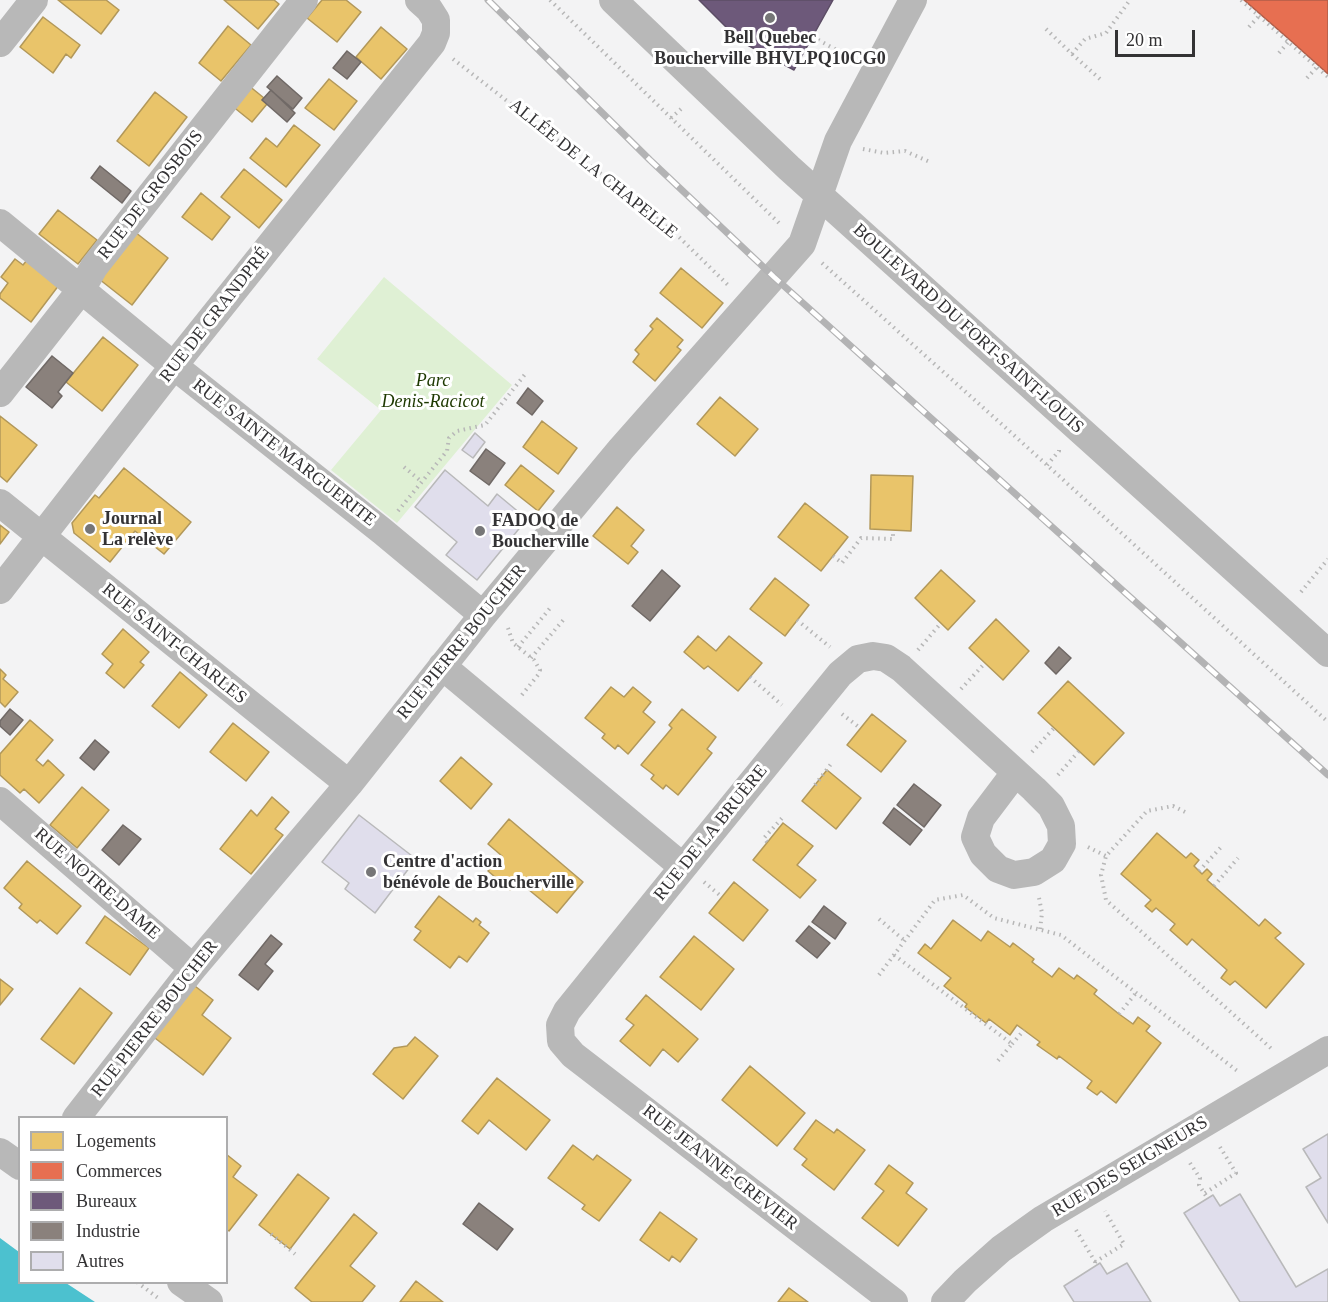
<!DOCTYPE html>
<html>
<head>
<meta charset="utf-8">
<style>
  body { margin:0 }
  #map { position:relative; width:1328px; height:1302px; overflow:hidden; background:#f3f3f4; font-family:Georgia,serif }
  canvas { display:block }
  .legend { position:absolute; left:18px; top:1116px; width:210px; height:168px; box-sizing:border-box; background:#fff; border:2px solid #adadae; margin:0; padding:8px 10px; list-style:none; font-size:18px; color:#333234 }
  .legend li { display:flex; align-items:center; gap:12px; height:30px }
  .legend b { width:30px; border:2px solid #adadae }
  .scale { position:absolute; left:1115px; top:30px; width:80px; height:27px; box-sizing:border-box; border:3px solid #333234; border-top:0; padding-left:8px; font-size:18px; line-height:21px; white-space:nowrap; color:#333234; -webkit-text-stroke:4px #fff; paint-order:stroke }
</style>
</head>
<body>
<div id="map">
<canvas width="1328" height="1302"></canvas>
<ul class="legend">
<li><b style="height:16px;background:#e9c46a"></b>Logements</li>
<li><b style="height:16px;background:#e76f51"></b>Commerces</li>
<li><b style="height:16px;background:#6d597a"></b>Bureaux</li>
<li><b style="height:16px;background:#8a817c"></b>Industrie</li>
<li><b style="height:16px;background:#e0deec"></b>Autres</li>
</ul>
<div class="scale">20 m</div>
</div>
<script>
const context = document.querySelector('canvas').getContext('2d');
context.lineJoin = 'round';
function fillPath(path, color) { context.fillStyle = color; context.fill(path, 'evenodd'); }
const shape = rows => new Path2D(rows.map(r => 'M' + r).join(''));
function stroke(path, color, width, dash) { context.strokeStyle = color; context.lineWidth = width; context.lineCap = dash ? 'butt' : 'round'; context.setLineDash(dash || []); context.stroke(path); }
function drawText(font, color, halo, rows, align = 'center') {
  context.font = font + ' Georgia,serif'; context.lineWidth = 6; context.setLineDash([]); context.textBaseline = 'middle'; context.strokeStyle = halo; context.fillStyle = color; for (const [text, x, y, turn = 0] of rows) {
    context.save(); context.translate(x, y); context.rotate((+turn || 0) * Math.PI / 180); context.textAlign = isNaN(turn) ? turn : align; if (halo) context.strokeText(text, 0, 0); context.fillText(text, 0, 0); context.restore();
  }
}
fillPath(shape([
  [384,277,512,385,397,523,331,470,381,410,317,359]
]), '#dff0d4');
fillPath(shape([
  [0,1238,19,1252,20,1282,66,1283,95,1302,0,1302]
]), '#4cc1cf');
const homes = shape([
  [58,0,106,0,119,10,101,34,58,0],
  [224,0,274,0,279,4,258,29,224,0],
  [322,0,346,0,361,12,337,42,307,18,322,0],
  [43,17,80,45,71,58,66,54,53,73,20,47,43,17],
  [228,26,251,45,221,81,199,63,228,26],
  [381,27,407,49,381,79,356,57,381,27],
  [329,79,357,101,334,130,305,108,329,79],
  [248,85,264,98,262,100,267,104,252,122,231,105,248,85],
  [155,92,187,117,149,166,117,141,155,92],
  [294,125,320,145,286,187,250,158,266,138,277,147,294,125],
  [244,169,282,200,259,228,221,197,244,169],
  [201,193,230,217,212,240,182,217,201,193],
  [58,210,97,240,78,264,39,234,58,210],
  [135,232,168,258,132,305,99,279,135,232],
  [15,259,23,265,27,260,59,285,31,322,0,298,0,294,8,283,1,277,15,259],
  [681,268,723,303,702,328,660,293,681,268],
  [657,318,683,340,677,347,681,350,655,381,633,362,639,354,635,350,653,329,650,326,657,318],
  [103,337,138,365,102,411,66,382,103,337],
  [720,397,758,429,735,456,697,424,720,397],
  [0,416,37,445,7,482,0,476,0,416],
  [542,421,577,448,558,474,523,447,542,421],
  [521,465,554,491,538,511,505,485,521,465],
  [124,468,191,522,164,554,135,531,110,562,74,533,72,523,95,495,99,498,124,468],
  [871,475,913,476,911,531,870,529,871,475],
  [805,503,848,537,821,571,778,537,805,503],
  [617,507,644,530,631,546,638,552,628,564,593,536,617,507],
  [0,525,9,532,0,544,0,525],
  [941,570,975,601,948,630,915,598,941,570],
  [775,578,809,605,785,636,750,609,775,578],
  [996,619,1029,651,1003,680,969,648,996,619],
  [123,629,149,652,140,662,144,665,124,688,106,673,113,664,102,654,123,629],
  [698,636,716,651,729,636,762,663,738,691,708,666,704,669,684,652,698,636],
  [0,669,6,675,3,679,18,692,5,707,0,702,0,669],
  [180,672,207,695,179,728,152,706,180,672],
  [1068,681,1124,733,1094,765,1038,713,1068,681],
  [611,687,624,697,633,687,651,702,643,712,655,722,628,754,618,745,615,749,602,738,605,734,585,718,611,687],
  [682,709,716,737,707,749,712,753,678,795,666,785,663,789,651,779,654,775,641,765,672,728,669,725,682,709],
  [872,714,906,741,881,772,847,745,872,714],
  [30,720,53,740,36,760,43,766,48,760,64,775,39,803,24,789,20,793,0,775,0,754,30,720],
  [233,723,269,752,246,781,210,752,233,723],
  [461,757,492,784,471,809,440,781,461,757],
  [827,770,861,798,836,829,802,801,827,770],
  [82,787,109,810,77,848,50,825,82,787],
  [272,797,289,812,275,829,283,835,251,874,220,849,251,810,257,816,272,797],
  [509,819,583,882,557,913,517,880,510,890,488,871,502,856,488,844,509,819],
  [783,823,813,846,797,865,816,880,800,898,753,860,783,823],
  [1157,833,1186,858,1191,853,1199,860,1194,866,1202,874,1207,869,1212,874,1207,880,1259,926,1265,919,1281,933,1275,938,1304,964,1266,1008,1235,981,1230,985,1221,978,1227,970,1192,939,1187,945,1170,930,1175,924,1156,908,1152,912,1145,906,1151,900,1121,874,1157,833],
  [27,861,81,906,57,934,40,920,37,923,19,908,22,904,4,888,27,861],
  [734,882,768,910,743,941,709,913,734,882],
  [439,896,473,922,476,918,481,922,479,925,489,933,467,962,459,956,450,968,414,940,421,931,415,927,439,896],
  [105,916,149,948,130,975,86,943,105,916],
  [953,920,981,941,988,931,1010,947,1013,943,1034,959,1032,962,1052,977,1059,968,1074,979,1077,975,1097,990,1094,994,1119,1014,1133,1024,1138,1017,1150,1026,1146,1031,1161,1043,1116,1103,1101,1091,1097,1095,1087,1088,1092,1081,1059,1056,1057,1059,1037,1045,1040,1042,1017,1025,1010,1035,989,1019,986,1023,965,1007,967,1004,944,986,951,978,918,953,925,944,931,949,953,920],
  [694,936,734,969,701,1010,660,977,694,936],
  [0,979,13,989,0,1005,0,979],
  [191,983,213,1000,202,1015,231,1038,203,1075,151,1035,191,983],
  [80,988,112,1013,74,1064,41,1039,80,988],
  [646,995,698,1039,678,1062,663,1049,650,1066,620,1041,634,1025,626,1019,646,995],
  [415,1037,438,1056,403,1099,373,1074,394,1048,407,1046,415,1037],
  [750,1066,805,1113,777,1146,722,1100,750,1066],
  [497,1078,550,1120,526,1150,489,1120,478,1134,462,1121,497,1078],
  [816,1120,834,1133,837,1129,865,1150,834,1190,802,1165,807,1159,794,1149,816,1120],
  [573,1145,593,1160,597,1155,631,1180,599,1221,582,1209,585,1205,548,1178,573,1145],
  [226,1154,241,1166,233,1177,257,1195,229,1231,226,1229,226,1154],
  [889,1165,913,1183,906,1193,927,1209,898,1246,862,1218,884,1191,875,1184,889,1165],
  [298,1174,329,1198,290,1249,259,1225,298,1174],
  [660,1212,697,1239,680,1262,672,1256,669,1261,640,1240,660,1212],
  [354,1214,377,1233,350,1266,375,1286,362,1302,312,1302,295,1288,354,1214],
  [416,1281,443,1302,400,1302,416,1281],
  [789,1288,808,1302,778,1302,789,1288]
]);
fillPath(homes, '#e9c46a');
stroke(homes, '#b2985a', 1.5);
const shops = shape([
  [1244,0,1328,0,1328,74,1290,40,1244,0]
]);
fillPath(shops, '#e76f51');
stroke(shops, '#b15d48', 1.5);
const offices = shape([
  [699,0,833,0,794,70,740,41,699,0]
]);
fillPath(offices, '#6d597a');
stroke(offices, '#5c4d65', 1.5);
const industry = shape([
  [347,51,361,62,347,79,333,68,347,51],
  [277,76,302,98,293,109,267,87,277,76],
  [271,90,295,113,287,122,262,100,271,90],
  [100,166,131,191,122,203,91,178,100,166],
  [52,356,73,373,58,392,62,396,52,408,26,387,52,356],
  [528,388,543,401,532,415,517,403,528,388],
  [486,449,505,463,489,485,470,471,486,449],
  [662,570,680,586,650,621,632,606,662,570],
  [1059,647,1071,658,1056,674,1045,663,1059,647],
  [10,709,23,720,10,735,0,726,0,721,10,709],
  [95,740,109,752,94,770,80,758,95,740],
  [914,784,941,805,924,827,897,805,914,784],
  [894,808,922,830,910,845,883,823,894,808],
  [123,825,141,839,119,865,102,850,123,825],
  [824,906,846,923,835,939,812,922,824,906],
  [809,926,830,943,817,958,796,941,809,926],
  [271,935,282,944,265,964,273,971,258,990,239,975,271,935],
  [479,1203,513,1229,497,1250,463,1224,479,1203]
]);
fillPath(industry, '#8a817c');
stroke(industry, '#706966', 1.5);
const building = shape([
  [475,433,485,442,473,458,462,450,475,433],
  [445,470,488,506,497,494,527,519,477,580,446,555,457,542,415,507,445,470],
  [359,815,416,859,375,913,345,889,349,883,322,862,359,815],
  [1328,1134,1328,1223,1306,1187,1321,1178,1303,1149,1328,1134],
  [1240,1194,1296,1287,1328,1269,1328,1302,1240,1302,1184,1213,1213,1195,1220,1206,1240,1194],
  [1100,1263,1107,1274,1127,1263,1151,1302,1074,1302,1064,1286,1100,1263]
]);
fillPath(building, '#e0deec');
stroke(building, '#b9b9ba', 1.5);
stroke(shape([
  [550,0,781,225],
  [1241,0,1328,77],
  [1249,27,1259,16],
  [1046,29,1072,54,1085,39,1106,33,1130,0],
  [813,37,853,59],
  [1279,53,1289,41],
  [1072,54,1101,80],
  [453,59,632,198,680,238,729,286],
  [1307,78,1317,67],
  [671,118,682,108],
  [863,149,884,153,905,151,930,162],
  [822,263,1047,465,1328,722],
  [1047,465,1059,451,1059,449],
  [404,467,422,482],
  [398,511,447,451,449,438,457,431,485,425,526,373],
  [833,556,842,563,861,538,893,539,893,530],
  [1301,592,1328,559],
  [797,620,830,647],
  [508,628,513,643,534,660,540,670,538,675,521,696],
  [518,647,551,607],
  [918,650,941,623],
  [531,658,565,618],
  [750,677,782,705],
  [961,689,985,663],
  [842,714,860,728],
  [1032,752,1054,728],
  [1058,775,1079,751],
  [815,785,831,764],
  [1185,812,1173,806,1147,811,1106,856,1101,875,1106,900,1274,1051],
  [767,842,764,838,783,817],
  [1088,847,1106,856],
  [1199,871,1223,845],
  [704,882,722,897],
  [1214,886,1238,858],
  [1039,898,1042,913,1040,930],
  [879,919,905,941],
  [894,955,1012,1044,996,1063],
  [879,975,935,900,963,895,994,918,1061,935,1240,1073],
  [1119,1014,1136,993],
  [1012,1044,1024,1030],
  [1190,1163,1200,1178,1199,1185,1208,1199],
  [1205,1193,1236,1173,1220,1147],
  [1076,1230,1097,1265],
  [271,1234,295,1254],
  [1095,1262,1124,1244,1105,1211],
  [137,1282,158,1298]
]), '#b7b7b7', 4, [1.5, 4.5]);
stroke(shape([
  [613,0,789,168,1328,653],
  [0,43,34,0],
  [0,223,174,366,382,531,483,615],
  [0,393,81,290,94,267,304,0],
  [0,503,349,784],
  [0,590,183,354,432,43,436,33,436,20,429,9,419,0],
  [442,666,683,867],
  [0,801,193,968],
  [76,1118,193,968,349,784,483,615,621,449,802,244,838,141,913,0],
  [0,1152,20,1166],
  [181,1282,209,1302],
  [894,1302,573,1055,561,1041,560,1025,567,1011,701,845,840,674,858,659,873,656,886,658,901,668,1034,789,1051,806,1061,826,1062,844,1053,860,1034,872,1014,875,998,869,983,854,975,837,981,818,1015,773],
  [945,1302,965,1281,1001,1249,1043,1219,1328,1050]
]), '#b8b8b8', 28);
const rail = shape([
  [488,0,650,160,774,277,1328,775]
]);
stroke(rail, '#b3b3b4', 7);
stroke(rail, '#fff', 4.5, [14]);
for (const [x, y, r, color] of [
  [770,18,6,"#767677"],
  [90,529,6,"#767677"],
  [480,531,6,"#767677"],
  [371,872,6,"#767677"]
]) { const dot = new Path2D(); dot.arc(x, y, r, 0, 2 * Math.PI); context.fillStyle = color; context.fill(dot); stroke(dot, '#fff', 2); }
drawText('bold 18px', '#333234', '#fff', [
  ["Bell Quebec",770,38,"center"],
  ["Boucherville BHVLPQ10CG0",770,59,"center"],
  ["Journal",102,519],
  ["La relève",102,540],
  ["FADOQ de",492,521],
  ["Boucherville",492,542],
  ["Centre d'action",383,862],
  ["bénévole de Boucherville",383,883]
], 'left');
drawText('18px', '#333234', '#fff', [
  ["ALLÉE DE LA CHAPELLE",593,169,39],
  ["RUE DE GROSBOIS",151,195,-52],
  ["RUE DE GRANDPRÉ",215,315,-52],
  ["BOULEVARD DU FORT-SAINT-LOUIS",968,329,42],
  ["RUE SAINTE MARGUERITE",284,453,38],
  ["RUE PIERRE BOUCHER",462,642,-51],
  ["RUE SAINT-CHARLES",174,644,39],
  ["RUE DE LA BRUÈRE",711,833,-51],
  ["RUE NOTRE-DAME",97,884,41],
  ["RUE PIERRE BOUCHER",155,1019,-52],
  ["RUE DES SEIGNEURS",1130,1167,-31],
  ["RUE JEANNE-CREVIER",720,1168,38]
]);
drawText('italic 18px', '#1d3800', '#fff', [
  ["Parc",433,381],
  ["Denis-Racicot",433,402]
]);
</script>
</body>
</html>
